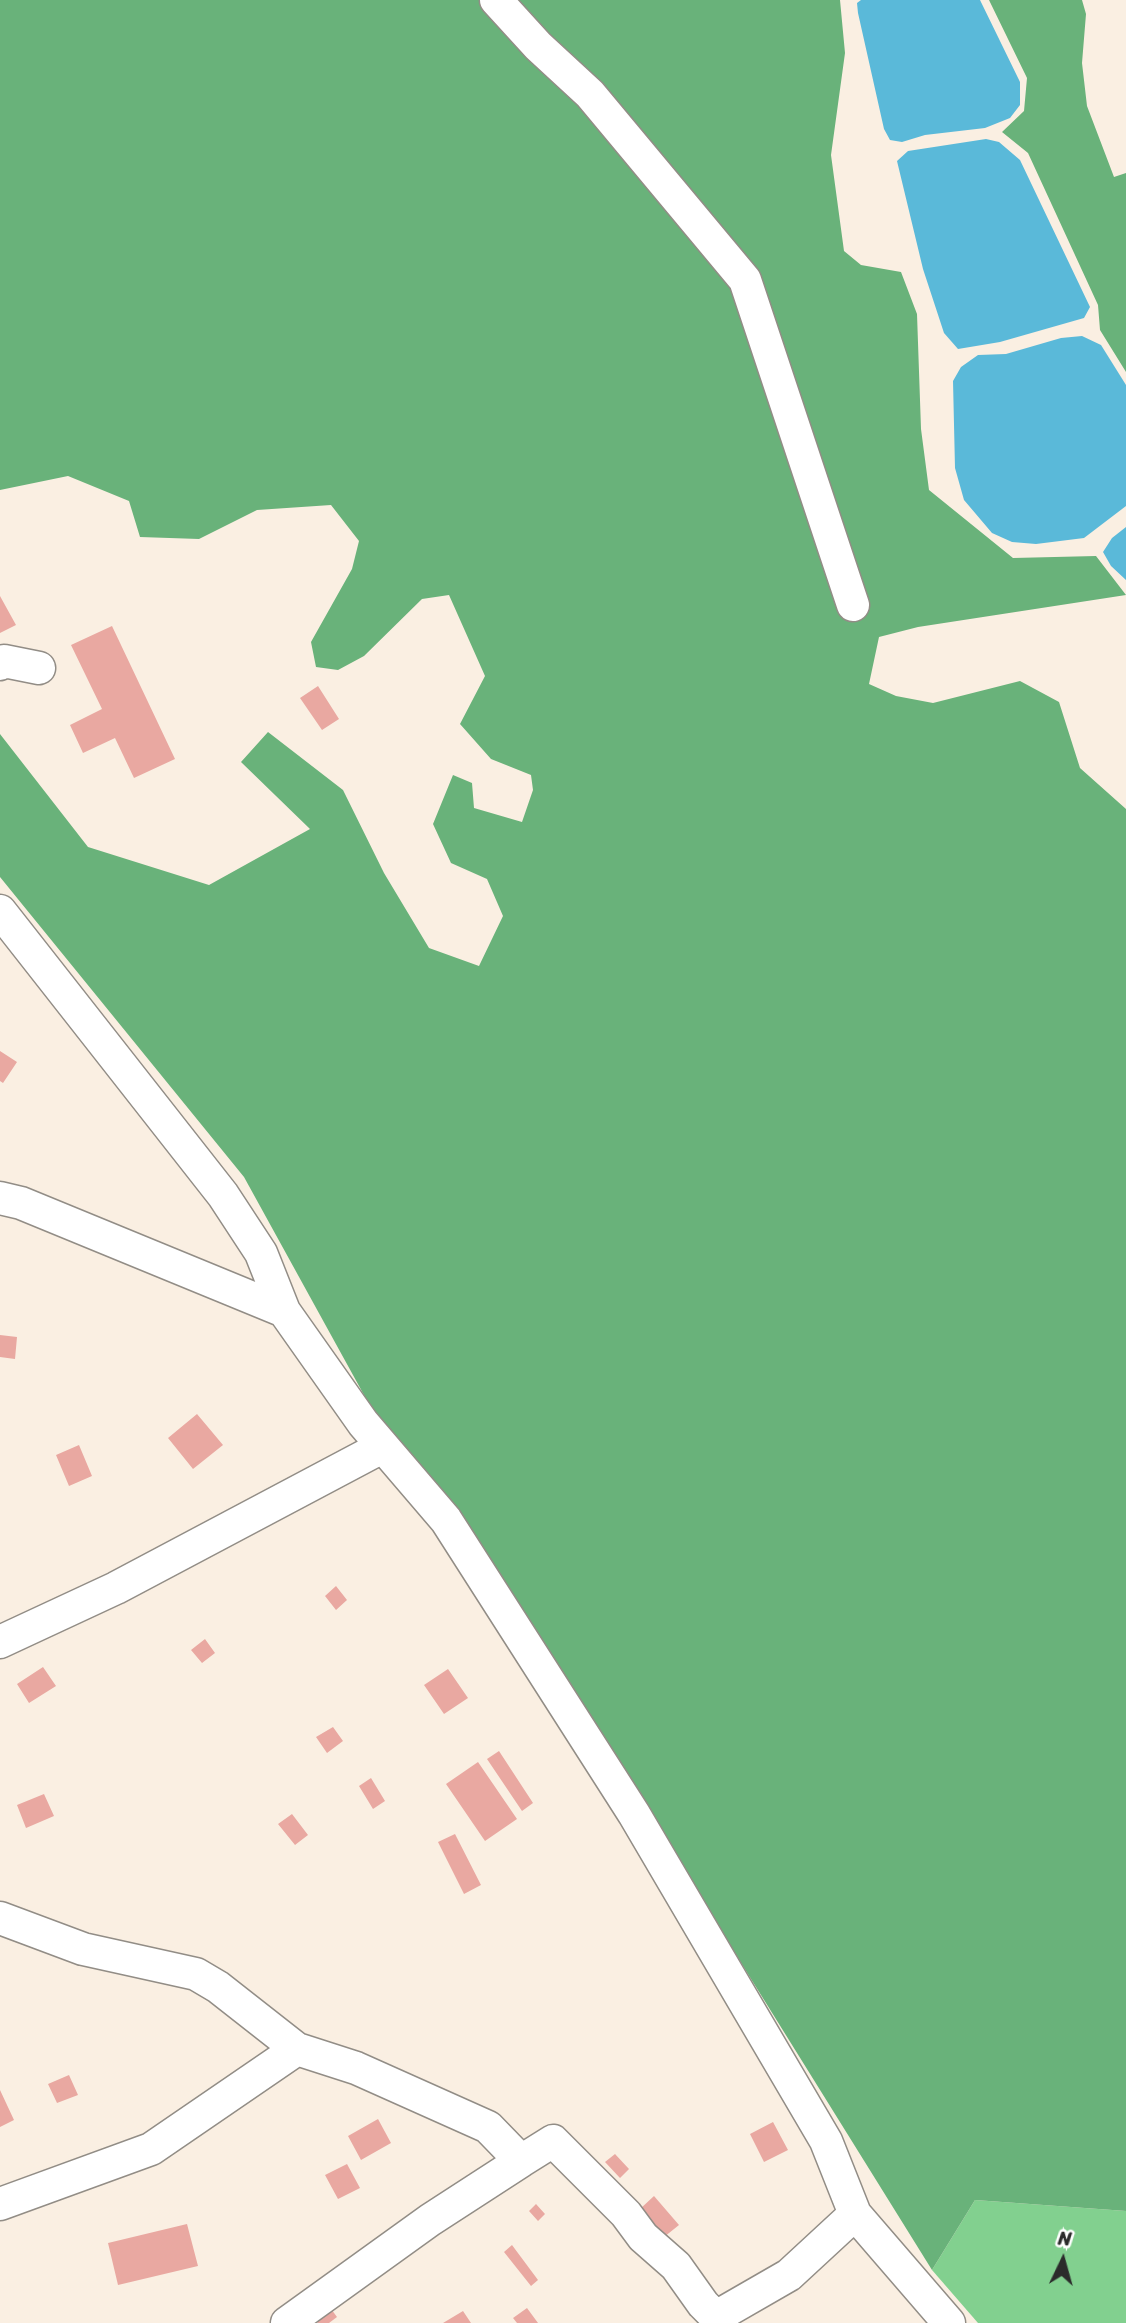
<!DOCTYPE html>
<html>
<head>
<meta charset="utf-8">
<style>
  body { margin:0 }
  #map { position:relative; width:1126px; height:2323px; overflow:hidden; background:#faefe2; font-family:Sriracha,sans-serif }
  canvas { display:block }
  .north { position:absolute; left:1028px; top:2225px; width:70px; height:70px; -webkit-text-stroke:5px #fff; paint-order:stroke; rotate:5deg; font-size:19px; font-weight:700; line-height:28px; text-align:center; color:#2b2b2b }
  .north::after { content:''; display:block; margin:auto; width:24px; height:32px; background:#2b2b2b; clip-path:polygon(50% 0,100% 100%,50% 72%,0 100%) }
</style>
</head>
<body>
<div id="map">
<canvas width="1126" height="2323"></canvas>
<div class="north">N</div>
</div>
<script>
const context = document.querySelector('canvas').getContext('2d');
context.lineJoin = 'round';
function fillPath(path, color) { context.fillStyle = color; context.fill(path, 'evenodd'); }
const shape = rows => new Path2D(rows.map(r => 'M' + r).join(''));
function stroke(path, color, width, dash) { context.strokeStyle = color; context.lineWidth = width; context.lineCap = dash ? 'butt' : 'round'; context.setLineDash(dash || []); context.stroke(path); }
fillPath(shape([
  [975,2200,1126,2211,1126,2323,978,2323,932,2270]
]), '#82d08f');
fillPath(shape([
  [0,0,840,0,845,53,831,155,844,251,861,265,901,272,917,314,921,429,929,490,1013,558,1096,556,1126,595,918,627,879,637,869,684,896,696,933,703,1020,681,1059,702,1080,768,1126,809,1126,2211,975,2200,932,2270,460,1511,375,1415,244,1177,0,877,0,734,88,847,209,885,310,829,241,762,268,732,343,790,384,873,429,948,479,966,503,916,487,879,451,863,433,824,453,775,472,783,474,808,522,822,533,790,531,775,491,759,460,724,485,676,449,595,422,599,364,656,338,670,316,667,311,642,352,569,359,541,331,505,257,510,199,539,140,537,129,501,68,476,0,490],
  [989,0,1082,0,1086,14,1082,63,1087,106,1114,177,1126,173,1126,372,1100,330,1098,305,1028,153,1002,132,1024,111,1027,78]
]), '#69b27a');
fillPath(shape([
  [861,0,980,0,1020,82,1020,105,1010,118,985,128,925,135,902,142,890,140,884,129,858,13,857,3],
  [986,139,999,142,1020,160,1090,307,1084,318,1000,342,958,349,944,333,923,269,897,161,908,151],
  [1082,336,1101,345,1126,385,1126,506,1084,538,1036,544,1012,542,992,533,964,500,955,468,953,381,961,367,978,355,1006,354,1061,338],
  [1126,527,1126,580,1111,566,1103,552,1112,538]
]), '#5ab9d9');
fillPath(shape([
  [0,596,16,625,0,633],
  [112,626,175,759,134,778,115,738,83,753,70,725,102,709,71,645],
  [318,686,339,719,322,730,300,698],
  [0,1051,17,1062,3,1083,0,1081],
  [0,1335,17,1337,15,1359,0,1357],
  [197,1414,223,1445,193,1469,168,1438],
  [79,1445,92,1476,69,1486,56,1455],
  [336,1586,347,1600,336,1610,325,1596],
  [205,1639,215,1653,202,1663,191,1650],
  [43,1667,56,1686,29,1703,17,1684],
  [448,1669,468,1698,444,1714,424,1685],
  [333,1727,343,1741,327,1753,316,1737],
  [499,1751,533,1803,522,1811,487,1759],
  [478,1762,517,1819,485,1841,446,1784],
  [371,1778,385,1801,373,1809,359,1786],
  [44,1794,54,1816,26,1828,17,1805],
  [292,1814,308,1835,295,1845,278,1824],
  [455,1834,481,1885,464,1894,438,1842],
  [69,2075,78,2095,57,2103,48,2084],
  [0,2090,14,2120,0,2127],
  [378,2119,391,2143,361,2160,348,2136],
  [773,2122,788,2150,764,2162,750,2134],
  [615,2154,629,2169,620,2178,605,2162],
  [347,2164,360,2188,338,2199,325,2175],
  [654,2196,679,2225,664,2237,640,2209],
  [536,2204,545,2214,538,2221,529,2211],
  [187,2224,198,2266,118,2285,108,2243],
  [512,2245,538,2280,531,2286,504,2252],
  [326,2302,337,2317,329,2323,318,2323,312,2314],
  [527,2308,538,2323,517,2323,513,2318],
  [463,2311,471,2323,443,2323]
]), '#e9a8a1');
const minor = shape([
  [496,0,538,46,590,94,745,280,853,605],
  [0,664,4,661,39,668],
  [0,911,223,1195,261,1253,284,1311,363,1423,446,1520,634,1814,826,2141,855,2214,949,2323],
  [0,1198,21,1203,284,1311],
  [0,1642,116,1588,382,1447],
  [0,1918,83,1949,196,1974,218,1987,297,2049,356,2068,488,2127,521,2161,553,2141,626,2214,643,2237,676,2266,703,2304,716,2317,789,2275,855,2214],
  [0,2204,151,2149,297,2049],
  [287,2323,430,2220,521,2161]
]);
stroke(minor, '#928d86', 35);
stroke(minor, '#fff', 32);
</script>
</body>
</html>
